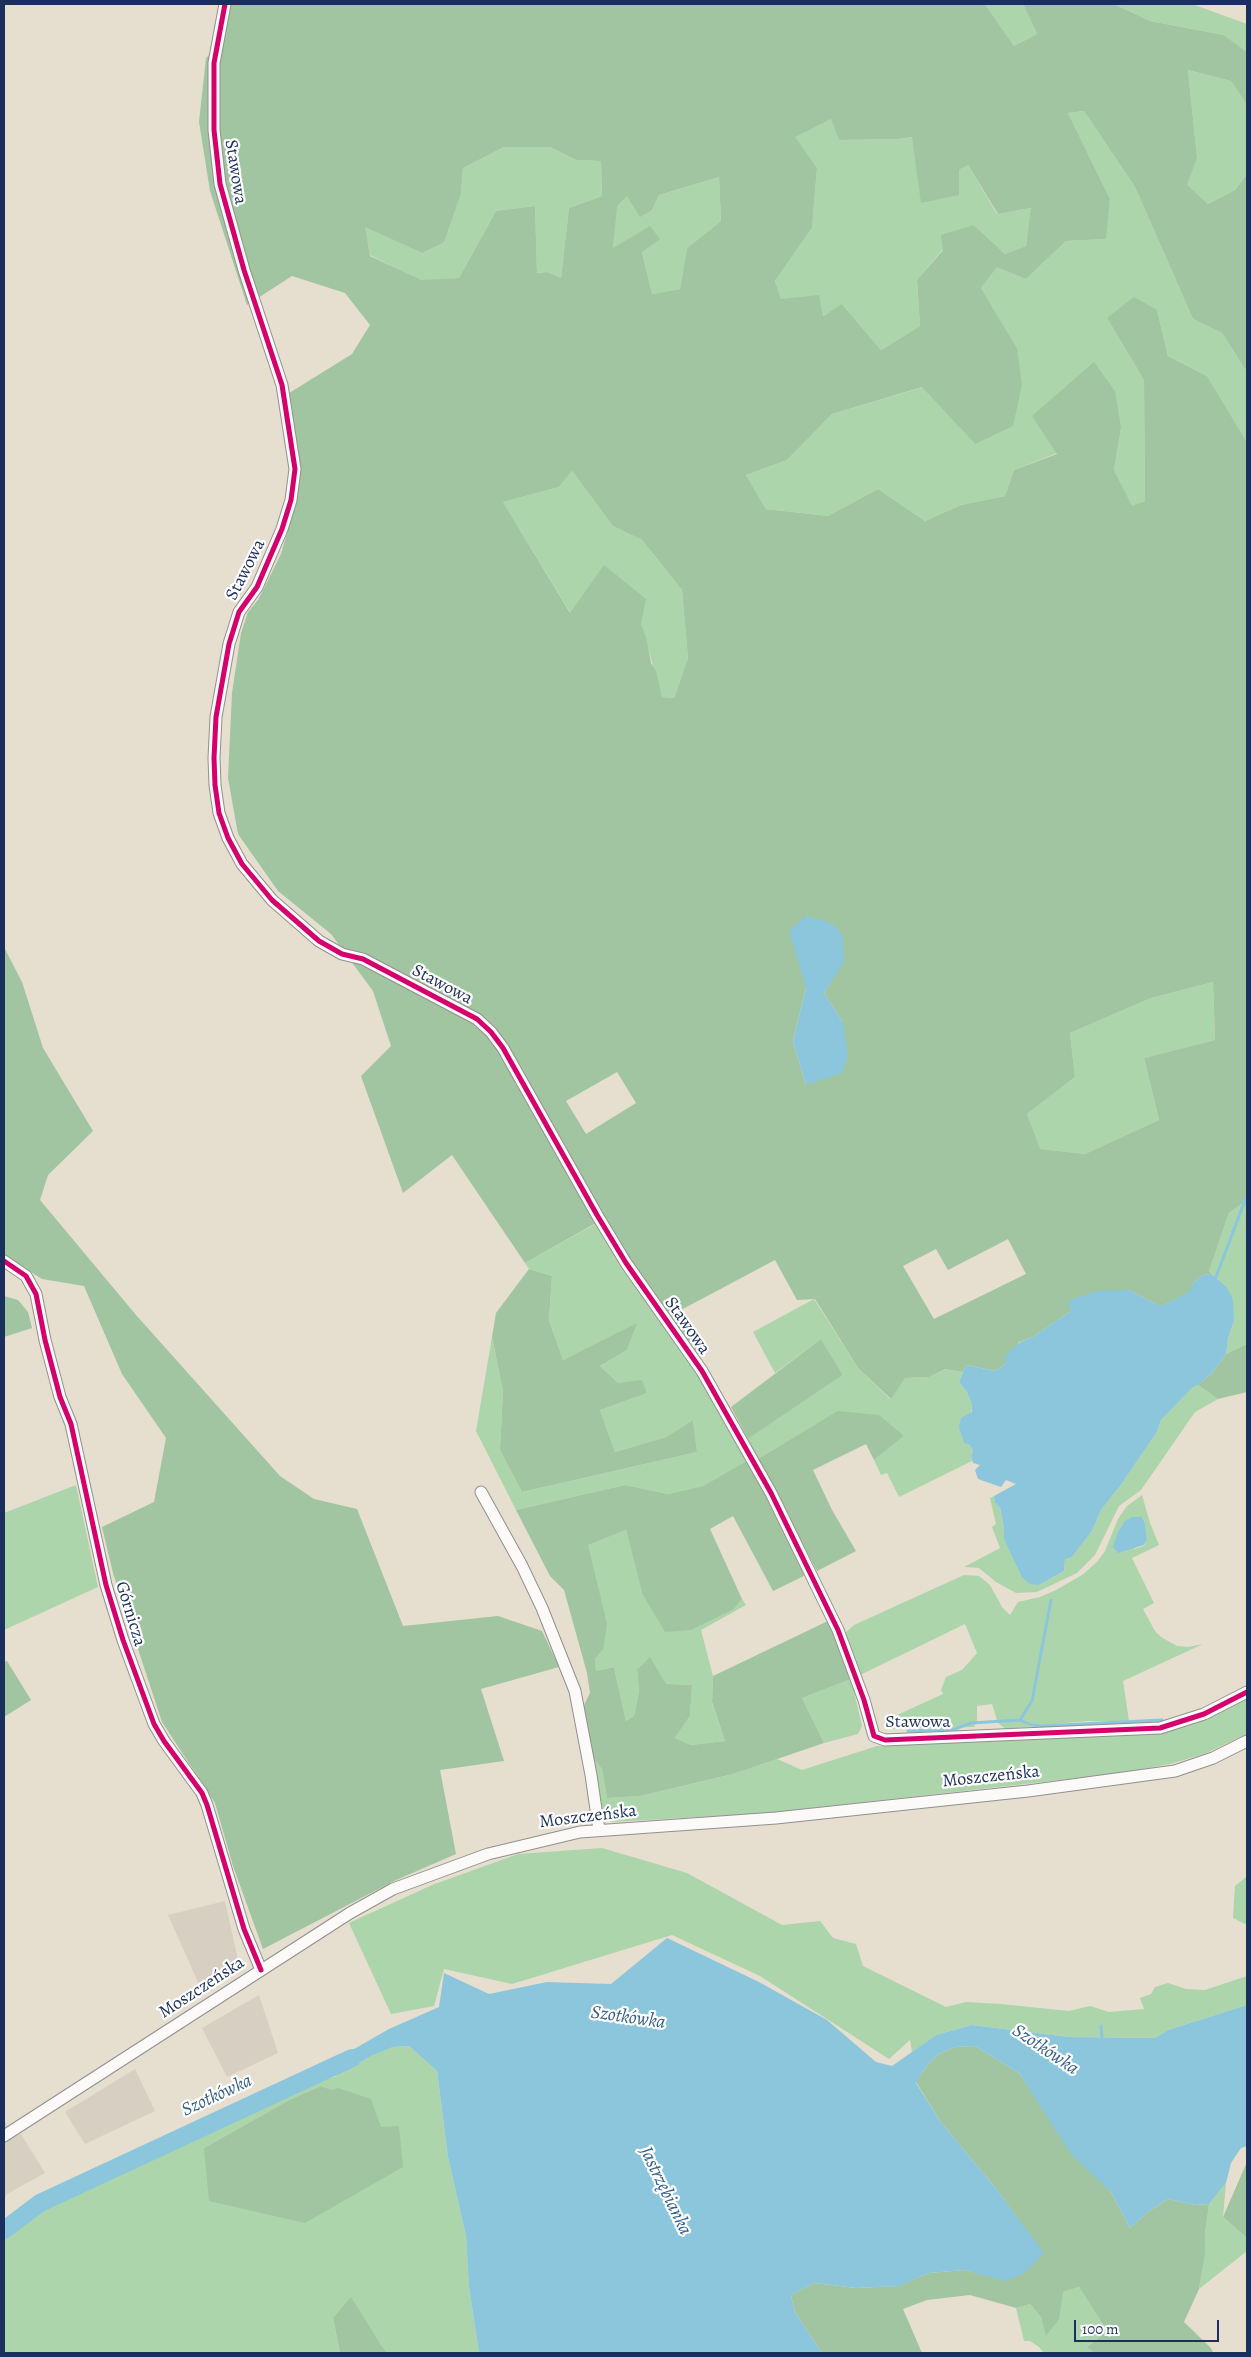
<!DOCTYPE html>
<html>
<head>
<meta charset="utf-8">
<style>
  body { margin:0 }
  #map { position:relative; width:1251px; height:2357px; overflow:hidden; background:#e6decf; font-family:Alegreya,serif }
  canvas { display:block }
  .frame { position:absolute; inset:0; border:5px solid #1b2f5e; pointer-events:none }
  .scale { position:absolute; left:1074px; top:2320px; width:145px; height:22px; box-sizing:border-box; border:2px solid #1b2f5e; border-top:0; padding-left:6px; font-size:15px; line-height:18px; white-space:nowrap; color:#1b2f5e; -webkit-text-stroke:4px #fff; paint-order:stroke }
</style>
</head>
<body>
<div id="map">
<canvas width="1251" height="2357"></canvas>
<div class="frame"></div>
<div class="scale">100 m</div>
</div>
<script>
const context = document.querySelector('canvas').getContext('2d');
context.lineJoin = 'round';
function fillPath(path, color) { context.fillStyle = color; context.fill(path, 'evenodd'); }
const shape = rows => new Path2D(rows.map(r => 'M' + r).join(''));
function stroke(path, color, width, dash) { context.strokeStyle = color; context.lineWidth = width; context.lineCap = dash ? 'butt' : 'round'; context.setLineDash(dash || []); context.stroke(path); }
function drawText(font, color, halo, rows, align = 'center') {
  context.font = font + ' Alegreya,serif'; context.lineWidth = 4.5; context.setLineDash([]); context.textBaseline = 'middle'; context.strokeStyle = halo; context.fillStyle = color; for (const [text, x, y, turn = 0] of rows) {
    context.save(); context.translate(x, y); context.rotate((+turn || 0) * Math.PI / 180); context.textAlign = isNaN(turn) ? turn : align; if (halo) context.strokeText(text, 0, 0); context.fillText(text, 0, 0); context.restore();
  }
}
fillPath(shape([
  [225,1901,238,1960,201,1989,168,1915],
  [259,1995,278,2053,227,2077,202,2028],
  [135,2069,155,2111,85,2144,65,2112],
  [4,2120,14,2137,21,2134,45,2173,7,2194,4,2200]
]), '#d8cfc3');
fillPath(shape([
  [985,4,1023,4,1037,34,1014,46],
  [1114,4,1192,4,1247,24,1247,52,1224,35,1150,21],
  [1188,70,1231,81,1247,105,1247,174,1235,190,1208,204,1186,185,1197,158],
  [1084,111,1135,187,1193,319,1222,333,1247,372,1247,442,1207,376,1168,356,1157,310,1107,318,1144,380,1145,501,1132,507,1114,470,1121,428,1014,470,1005,496,961,505,925,521,878,489,828,516,766,509,746,475,787,460,832,414,923,387,975,444,1017,348,981,288,997,266,1026,279,1066,241,1105,239,1110,199,1068,113],
  [831,119,840,140,898,139,912,137,959,170,968,165,997,214,1032,208,1026,246,1005,254,974,225,943,249,917,280,920,326,881,350,843,305,822,316,781,300,775,281,812,228,817,168,794,137],
  [504,147,550,147,576,160,601,161,602,196,569,208,561,278,547,272,537,273,535,206,496,211,459,278,421,281,370,255,364,226,422,253,461,193,463,168],
  [719,177,721,221,687,248,680,289,652,294,642,252,613,248,616,206,627,196,652,210,659,195],
  [572,471,613,526,642,540,682,590,688,658,674,698,662,697,641,624,571,614,503,502,559,487],
  [1213,982,1215,1040,1144,1058,1159,1120,1085,1154,1039,1149,1027,1114,1075,1077,1070,1033,1151,998],
  [1247,1200,1247,1344,1226,1354,1228,1338,1234,1321,1227,1287,1209,1271,1229,1213],
  [597,1223,697,1370,748,1460,703,1486,668,1494,625,1485,516,1510,476,1431,492,1337,503,1391,500,1450,522,1492,697,1452,693,1420,666,1437,615,1452,600,1410,647,1393,618,1383,600,1366,627,1350,636,1324,563,1360,549,1320,552,1276,529,1269,525,1263],
  [814,1299,858,1368,890,1399,905,1378,929,1377,945,1369,963,1372,959,1382,967,1392,972,1405,969,1444,973,1451,971,1456,972,1461,899,1497,887,1473,881,1475,874,1460,904,1436,837,1411,758,1459,748,1439,843,1375,821,1339,775,1373,753,1332],
  [1198,1385,1218,1399,1195,1412,1141,1490,1119,1506,1095,1555,1077,1573,1037,1592,1016,1593,996,1582,979,1568,964,1567,1000,1548,992,1527,996,1524,990,1498,994,1496,995,1503,1000,1508,1004,1528,1004,1539,1012,1553,1039,1585,1064,1571,1065,1558,1072,1557,1092,1531,1101,1510,1120,1486,1157,1432,1161,1420,1193,1386],
  [76,1485,98,1587,4,1630,4,1513],
  [1142,1495,1150,1523,1159,1545,1132,1558,1154,1603,1143,1609,1155,1631,1161,1637,1177,1646,1188,1647,1203,1644,1123,1681,1129,1721,1087,1721,1006,1729,998,1723,992,1704,977,1706,977,1721,974,1727,888,1729,884,1721,943,1694,941,1690,946,1677,962,1670,977,1653,965,1624,858,1676,844,1634,854,1625,964,1575,979,1576,990,1585,1002,1607,1010,1615,1018,1602,1040,1597,1056,1590,1082,1575,1097,1562,1105,1551,1118,1519,1127,1506],
  [1132,1517,1142,1517,1145,1523,1147,1540,1144,1546,1134,1549],
  [626,1530,642,1593,734,1609,742,1599,746,1605,701,1630,713,1676,712,1703,725,1741,691,1745,675,1738,690,1716,692,1685,666,1684,637,1670,639,1691,634,1716,626,1721,614,1667,596,1671,595,1659,603,1650,587,1545],
  [851,1679,862,1726,858,1734,824,1743,802,1698],
  [1247,1697,1247,1734,1204,1754,1170,1764,1122,1773,768,1813,612,1822,603,1811,593,1758,602,1769,607,1798,640,1796,733,1774,777,1759,802,1770,877,1746,1137,1735,1170,1730],
  [602,1848,687,1873,782,1925,820,1921,833,1938,856,1944,863,1966,946,2007,966,2002,1001,2004,1069,2011,1090,2006,1109,2012,1144,2009,1140,1998,1151,1994,1155,1987,1168,1983,1186,1989,1205,1990,1247,1976,1247,2005,1168,2030,1155,2038,1069,2037,972,2025,936,2035,912,2052,910,2040,889,2059,760,1976,672,1935,512,1984,444,1969,434,2006,391,2014,349,1923,432,1885,518,1854],
  [1246,1877,1247,1923,1245,1924,1233,1918,1235,1886],
  [409,2046,437,2071,448,2157,466,2236,469,2287,479,2353,387,2353,379,2342,333,2318,340,2353,4,2353,4,2236,35,2210,177,2146,292,2090,337,2076,371,2056,393,2047],
  [321,2086,332,2090,381,2127,204,2148,291,2099],
  [1226,2183,1223,2217,1247,2238,1247,2251,1199,2289,1205,2255,1205,2234,1209,2204],
  [1079,2287,1107,2331,1088,2346,1094,2353,1044,2353,1039,2347,1030,2341,1024,2341,1016,2308,1030,2304,1041,2317,1047,2335,1063,2292]
]), '#add5ab');
fillPath(shape([
  [230,4,985,4,1014,46,1037,34,1023,4,1114,4,1150,21,1224,35,1247,52,1247,105,1231,81,1188,70,1197,158,1187,185,1208,204,1235,190,1247,174,1247,372,1222,333,1193,319,1135,187,1084,111,1068,113,1110,199,1106,239,1066,241,1026,279,997,267,981,288,1017,348,1022,385,1013,426,975,444,922,387,832,414,787,460,746,475,766,509,828,516,878,489,925,521,961,505,1005,496,1014,470,1057,454,1032,416,1094,362,1115,391,1121,428,1114,470,1132,506,1145,501,1144,380,1107,318,1134,297,1157,310,1168,356,1207,376,1247,442,1247,1200,1229,1213,1209,1271,1212,1274,1203,1275,1194,1282,1190,1292,1164,1305,1158,1305,1129,1290,1071,1311,1033,1337,1019,1342,1005,1364,996,1371,966,1365,963,1372,945,1369,929,1377,905,1378,891,1399,858,1368,815,1299,797,1300,775,1260,679,1311,703,1354,697,1359,603,1219,525,1263,452,1155,403,1193,361,1076,391,1046,373,991,331,934,278,891,238,834,228,778,232,693,241,633,248,612,258,600,281,554,297,498,286,395,352,354,370,325,345,293,292,276,247,305,210,191,199,122,206,58,223,42],
  [831,119,839,140,898,139,912,137,921,203,959,195,959,170,968,165,998,214,1031,208,1026,246,1005,254,974,225,941,235,943,250,917,280,920,326,881,350,842,304,823,316,819,295,781,299,775,281,812,228,817,168,795,137],
  [504,147,550,147,576,160,601,161,602,196,569,208,561,278,547,272,537,273,535,206,496,211,459,278,421,280,370,256,365,227,422,253,444,242,461,193,463,168],
  [719,177,721,221,687,248,680,289,652,294,642,252,660,239,650,226,613,248,617,206,627,196,640,217,652,210,659,195],
  [572,471,613,526,642,540,682,590,688,658,674,698,662,697,656,671,651,663,646,637,641,624,646,599,604,565,570,613,503,502,559,487],
  [806,916,835,926,835,975,824,993,843,1022,806,1085,793,1041,806,988],
  [1213,982,1215,1040,1144,1058,1159,1120,1085,1154,1040,1149,1027,1114,1075,1077,1070,1033,1151,998],
  [617,1072,636,1103,586,1134,566,1101],
  [1008,1239,1026,1274,934,1319,903,1266,936,1249,948,1270],
  [4,947,22,982,43,1048,93,1131,48,1175,40,1200,136,1315,280,1476,314,1499,357,1509,403,1626,498,1616,542,1631,559,1667,481,1689,504,1761,440,1770,456,1854,394,1881,263,1949,233,1866,215,1803,162,1722,113,1573,102,1527,154,1502,166,1438,122,1374,84,1286,42,1279,4,1255],
  [529,1269,552,1276,549,1320,563,1360,637,1323,627,1350,600,1366,618,1383,642,1380,647,1393,600,1410,615,1452,666,1437,693,1420,697,1452,522,1492,500,1450,503,1391,492,1337,496,1313],
  [4,1296,18,1300,28,1312,32,1328,4,1337],
  [821,1339,843,1375,748,1439,731,1407],
  [1247,1344,1247,1392,1218,1399,1198,1385,1212,1373,1226,1354],
  [837,1411,879,1415,904,1436,874,1460,866,1444,813,1470,832,1510,856,1551,817,1571,758,1459],
  [748,1460,808,1574,773,1591,733,1516,710,1529,742,1599,734,1609,691,1630,665,1632,642,1593,626,1530,588,1545,607,1624,603,1650,595,1659,596,1671,614,1667,626,1721,634,1716,639,1691,637,1670,650,1657,666,1684,692,1685,690,1716,675,1738,691,1745,725,1741,712,1702,713,1676,828,1621,851,1679,802,1698,824,1743,733,1774,640,1796,607,1798,602,1769,593,1758,583,1707,590,1693,587,1673,564,1590,550,1576,516,1510,625,1485,668,1494,703,1486],
  [7,1661,31,1700,4,1717,4,1662],
  [975,2046,1019,2073,1043,2108,1111,2192,1130,2228,1149,2211,1168,2199,1195,2205,1209,2204,1205,2234,1205,2255,1199,2289,1184,2322,1211,2348,1213,2353,1094,2353,1087,2347,1107,2331,1079,2287,1063,2292,1059,2319,1046,2336,1041,2317,1030,2304,1016,2308,970,2295,927,2300,903,2309,922,2353,822,2353,795,2312,791,2295,814,2283,856,2288,898,2286,929,2273,964,2270,1005,2280,1043,2253,997,2190,940,2121,916,2082,922,2072,937,2055,955,2047],
  [321,2086,332,2090,338,2088,371,2099,381,2127,399,2126,403,2167,305,2223,209,2201,204,2148,291,2099],
  [1247,2162,1247,2238,1223,2217],
  [351,2297,379,2342,387,2353,340,2353,333,2318]
]), '#a0c5a0');
fillPath(shape([
  [806,916,825,921,835,926,842,934,844,962,824,993,843,1022,848,1056,842,1073,806,1085,793,1041,806,988,789,931],
  [1212,1274,1227,1287,1233,1300,1234,1321,1228,1338,1226,1354,1212,1373,1198,1385,1193,1387,1161,1420,1157,1432,1120,1486,1101,1510,1092,1531,1072,1557,1065,1559,1064,1571,1039,1585,1030,1584,1022,1577,1004,1539,1004,1528,1000,1508,995,1503,994,1496,1016,1484,1006,1480,1001,1487,978,1479,975,1470,980,1465,973,1463,971,1456,973,1451,969,1444,964,1443,959,1427,961,1418,972,1412,972,1405,967,1392,959,1382,966,1365,996,1371,1005,1364,1006,1355,1020,1342,1033,1337,1071,1311,1068,1303,1072,1299,1098,1291,1129,1290,1158,1305,1164,1305,1189,1292,1194,1282,1203,1275],
  [1132,1517,1142,1517,1145,1523,1147,1540,1144,1545,1118,1553,1113,1547,1117,1534,1125,1521],
  [667,1938,759,1982,827,2020,876,2062,892,2066,936,2035,972,2025,1069,2037,1155,2038,1168,2030,1247,2005,1247,2146,1241,2148,1231,2163,1226,2183,1209,2204,1195,2205,1168,2199,1149,2211,1130,2228,1111,2192,1071,2154,1019,2073,975,2046,955,2047,937,2055,922,2072,916,2083,940,2121,997,2190,1044,2253,1024,2273,1005,2281,964,2270,929,2273,899,2286,856,2288,814,2283,791,2295,795,2312,822,2353,479,2353,469,2287,466,2236,448,2157,437,2071,409,2046,393,2047,371,2056,337,2076,328,2064,389,2029,439,2007,444,1973,489,1994,547,1982,611,1984]
]), '#8cc6dd');
stroke(shape([
  [1216,1277,1247,1195],
  [1051,1600,1032,1701,1020,1720,1031,1725,1041,1726,1162,1720],
  [908,1731,955,1729,971,1723,1020,1720],
  [1101,2026,1102,2037]
]), '#8cc6dd', 3);
stroke(shape([
  [4,2230,40,2203,352,2058]
]), '#8cc6dd', 18);
const minor = shape([
  [225,4,214,63,214,130,220,184,244,270,282,385,295,469,291,500,282,529,257,587,239,612,229,644,216,717,214,758,215,785,219,813,228,838,242,864,272,900,319,941,342,954,363,959,477,1019,491,1032,503,1048,597,1215,626,1263,702,1371,771,1493,838,1630,864,1700,874,1736,885,1740,1160,1728,1204,1714,1247,1692],
  [4,1261,26,1276,36,1294,45,1340,60,1397,71,1424,106,1585,123,1640,154,1724,164,1741,202,1793,207,1805,244,1929,261,1970],
  [481,1492,522,1566,542,1608,575,1691,591,1775,599,1830],
  [4,2136,350,1913,393,1889,488,1854,580,1832,776,1818,1028,1791,1175,1771,1213,1758,1247,1741]
]);
stroke(minor, '#919090', 13);
stroke(minor, '#fbfaf8', 11);
stroke(shape([
  [225,4,214,63,214,130,220,184,244,270,282,385,295,469,291,500,282,529,257,587,239,612,229,644,216,717,214,758,215,785,219,813,228,838,242,864,272,900,319,941,342,954,363,959,477,1019,491,1032,503,1048,597,1215,626,1263,702,1371,771,1493,838,1630,864,1700,874,1736,885,1740,1160,1728,1204,1714,1247,1692],
  [4,1261,26,1276,36,1294,45,1340,60,1397,71,1424,106,1585,123,1640,154,1724,164,1741,202,1793,207,1805,244,1929,261,1970]
]), '#d6006c', 5);
drawText('18px', '#1b2f5e', '#fff', [
  ["Stawowa",235,172,81],
  ["Stawowa",246,570,-63],
  ["Stawowa",442,985,28],
  ["Stawowa",687,1326,55],
  ["Górnicza",130,1614,73],
  ["Stawowa",918,1723],
  ["Moszczeńska",991,1777,-6],
  ["Moszczeńska",588,1817,-7],
  ["Moszczeńska",202,1988,-33]
]);
drawText('italic 19px', '#35608d', '#fff', [
  ["Szotkówka",628,2018,8],
  ["Szotkówka",1045,2050,34],
  ["Szotkówka",217,2096,-25],
  ["Jastrzębianka",665,2191,64]
]);
</script>
</body>
</html>
